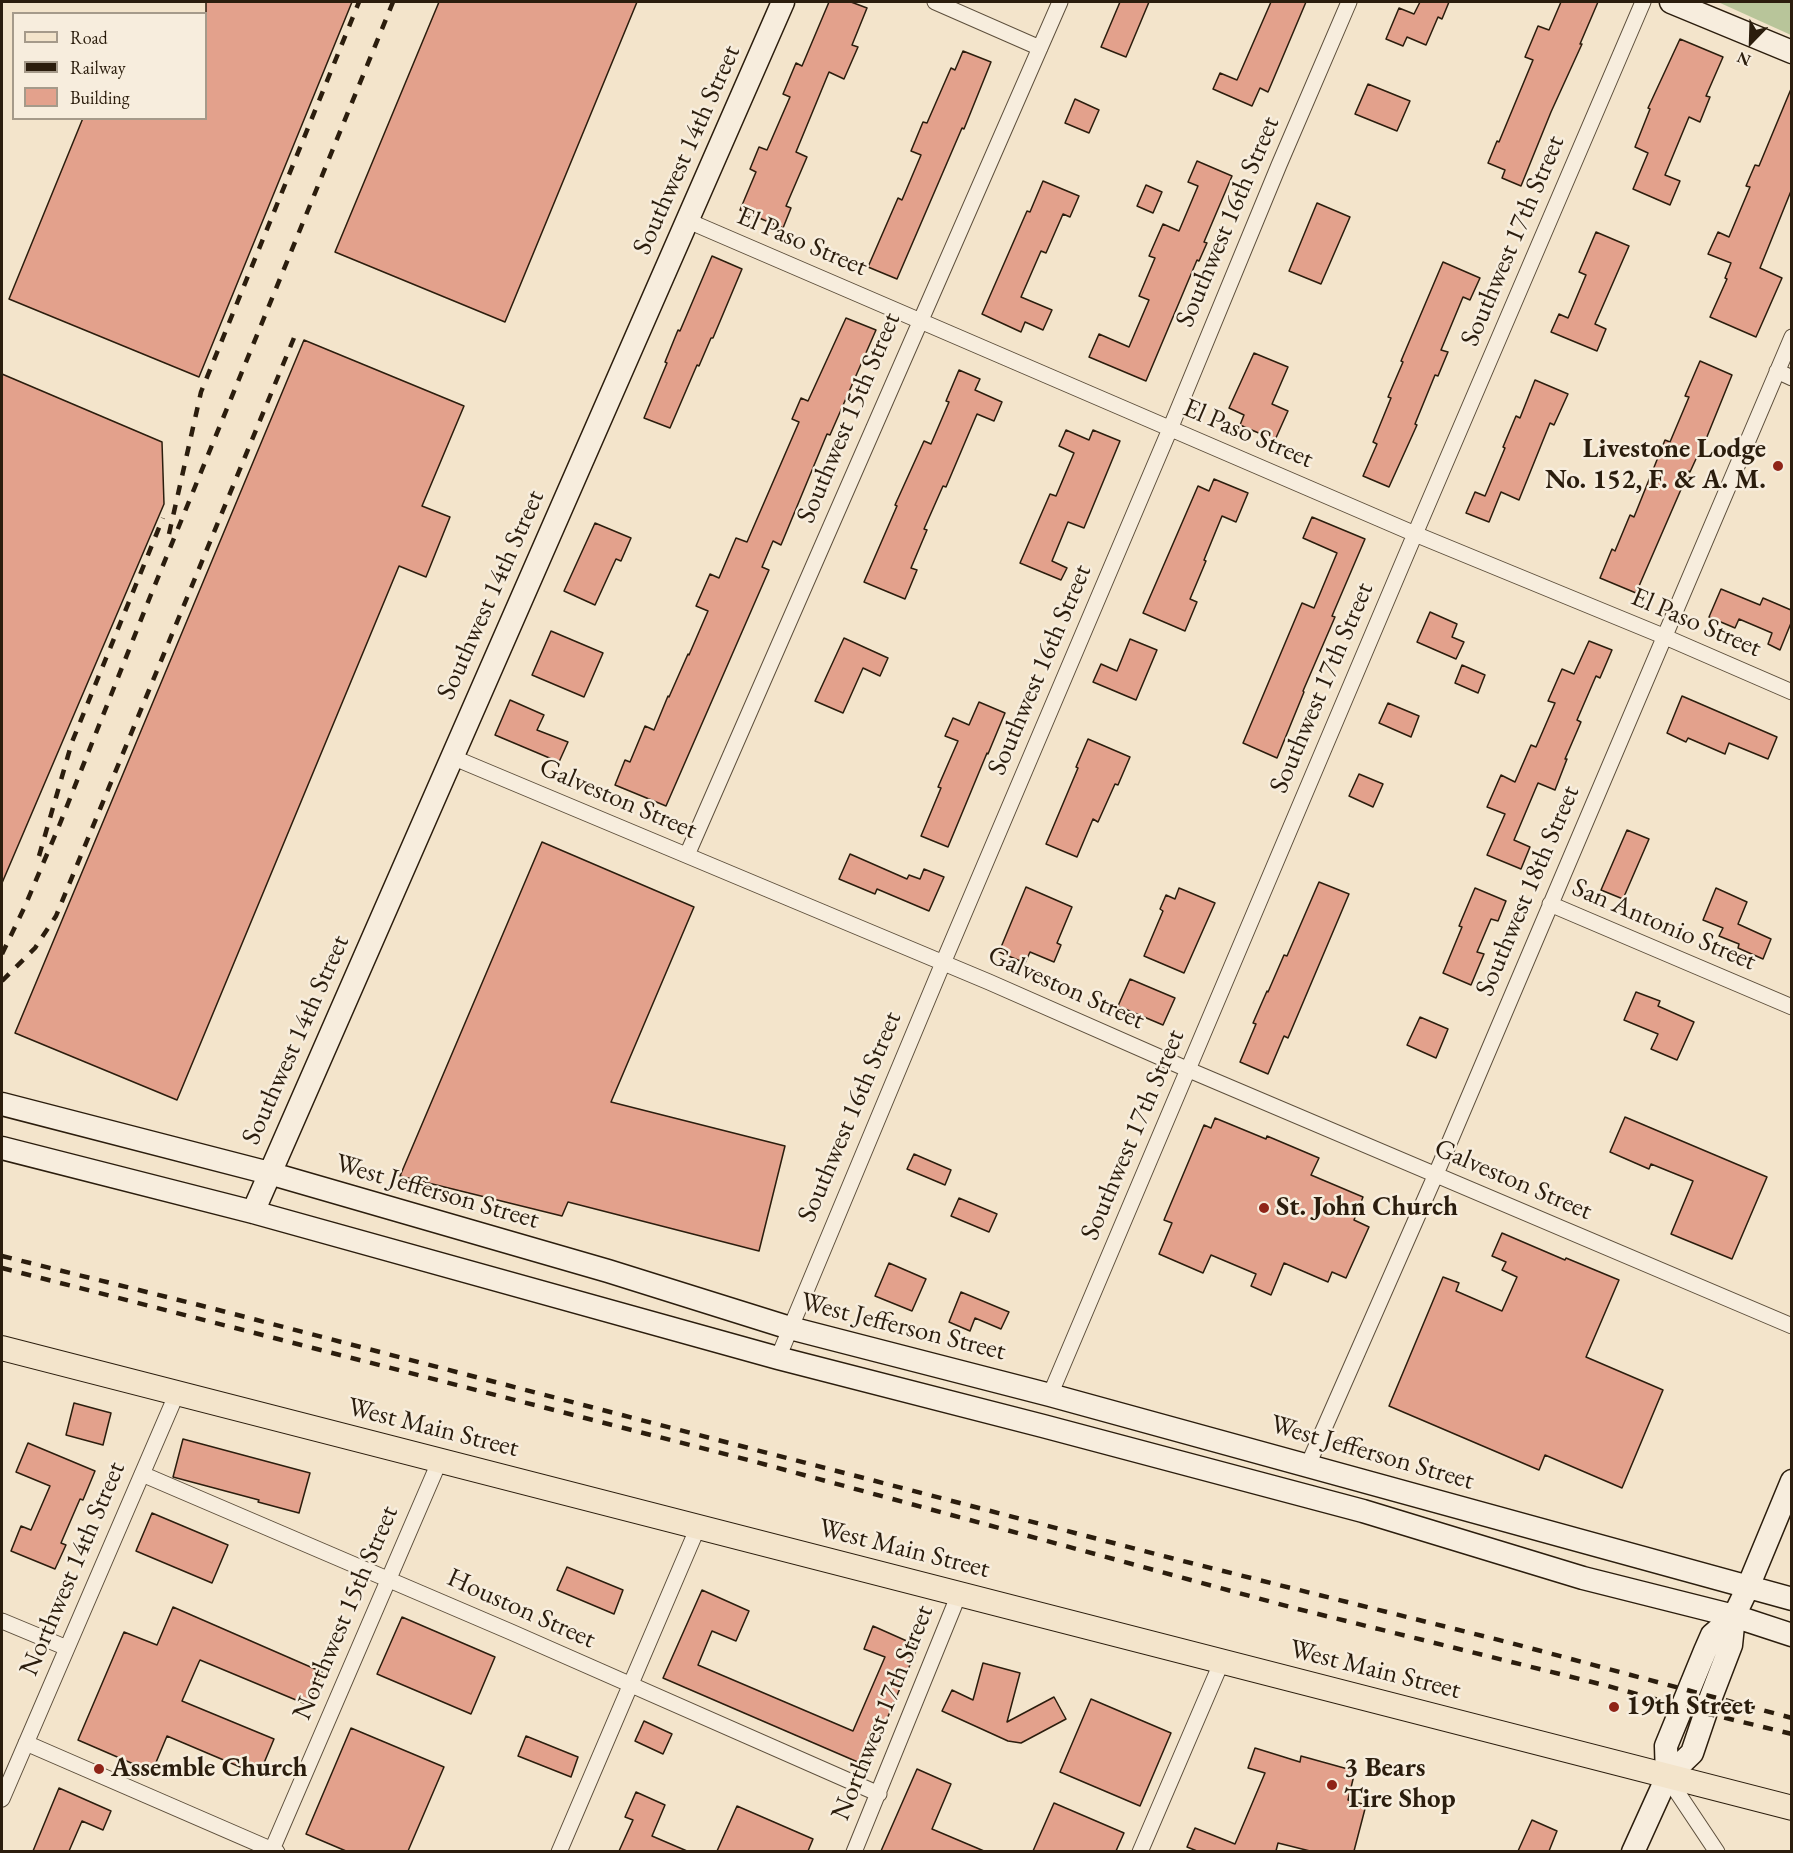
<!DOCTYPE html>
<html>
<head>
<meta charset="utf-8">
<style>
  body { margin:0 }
  #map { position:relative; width:1793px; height:1853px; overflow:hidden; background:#f3e4cb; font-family:"EB Garamond",serif }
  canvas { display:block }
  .frame { position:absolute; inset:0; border:3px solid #2b1d0d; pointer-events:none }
  .legend { position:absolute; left:12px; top:12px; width:195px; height:108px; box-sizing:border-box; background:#f7eddd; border:2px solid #a59a8a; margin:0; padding:8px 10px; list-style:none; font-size:18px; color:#2b1d0d }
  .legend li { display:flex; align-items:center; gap:12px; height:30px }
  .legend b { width:30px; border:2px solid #a59a8a }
  .north { position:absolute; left:1721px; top:12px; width:60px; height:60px; -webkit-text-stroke:4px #f7eddd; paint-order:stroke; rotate:203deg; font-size:16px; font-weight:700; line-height:24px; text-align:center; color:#2b1d0d }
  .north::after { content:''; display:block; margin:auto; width:21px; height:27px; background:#2b1d0d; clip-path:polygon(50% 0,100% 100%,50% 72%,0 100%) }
</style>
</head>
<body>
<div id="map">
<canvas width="1793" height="1853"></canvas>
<div class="frame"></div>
<ul class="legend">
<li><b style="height:8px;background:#f3e4cb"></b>Road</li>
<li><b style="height:8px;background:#2b1d0d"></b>Railway</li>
<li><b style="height:16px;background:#e3a18c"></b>Building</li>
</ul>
<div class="north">N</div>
</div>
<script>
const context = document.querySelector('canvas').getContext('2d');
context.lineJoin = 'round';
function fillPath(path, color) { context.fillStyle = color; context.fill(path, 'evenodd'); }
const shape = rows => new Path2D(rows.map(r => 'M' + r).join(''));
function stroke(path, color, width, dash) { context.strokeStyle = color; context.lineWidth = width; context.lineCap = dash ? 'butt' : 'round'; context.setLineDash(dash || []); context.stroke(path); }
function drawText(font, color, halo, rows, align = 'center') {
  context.font = font + ' "EB Garamond",serif'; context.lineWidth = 5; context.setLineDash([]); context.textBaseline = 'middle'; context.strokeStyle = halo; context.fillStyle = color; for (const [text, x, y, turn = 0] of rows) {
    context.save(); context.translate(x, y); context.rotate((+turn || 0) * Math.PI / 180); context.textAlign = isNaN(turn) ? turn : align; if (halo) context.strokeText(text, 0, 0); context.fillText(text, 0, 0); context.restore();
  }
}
fillPath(shape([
  [1718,2,1791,2,1791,35]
]), '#b8c59a');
const building = shape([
  [206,2,352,2,199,377,9,299,83,118,206,118,206,2],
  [439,2,637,2,505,322,335,252,439,2],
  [829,2,851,2,867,8,852,45,858,47,844,79,829,72,796,152,807,157,786,206,791,208,783,228,740,210,756,172,750,169,759,147,767,150,790,97,783,94,796,63,802,66,829,2],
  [1120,2,1149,2,1126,57,1101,47,1120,2],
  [1271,2,1306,2,1268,92,1260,88,1252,106,1213,89,1220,73,1237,80,1271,2],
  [1420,2,1449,2,1442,19,1438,17,1426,45,1407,37,1403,46,1386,39,1399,8,1414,14,1420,2],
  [1561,2,1598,2,1580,44,1582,44,1551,112,1521,186,1502,178,1505,170,1488,163,1497,141,1499,142,1533,60,1525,57,1538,26,1549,30,1561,2],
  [1680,39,1723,57,1706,96,1710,97,1700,122,1689,117,1665,175,1680,181,1670,205,1633,189,1648,153,1635,147,1650,109,1648,108,1680,39],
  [963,51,991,62,964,129,962,128,897,279,868,267,898,198,902,200,921,155,911,151,923,122,927,123,951,68,955,70,963,51],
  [1368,84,1410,101,1397,131,1355,114,1368,84],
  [1791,89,1791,191,1760,268,1782,278,1756,337,1710,317,1727,279,1725,278,1731,263,1708,254,1718,232,1729,237,1750,187,1746,186,1755,165,1759,166,1791,89],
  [1075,99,1099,110,1089,133,1065,123,1075,99],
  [1197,161,1232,176,1204,242,1207,243,1199,261,1197,260,1146,381,1089,357,1099,334,1129,347,1149,300,1139,296,1155,258,1149,256,1163,224,1179,231,1198,186,1188,182,1197,161],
  [1043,181,1079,196,1070,217,1063,214,1046,253,1041,251,1021,297,1052,310,1043,330,1025,322,1021,332,982,314,1027,211,1030,212,1043,181],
  [1146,185,1162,192,1153,213,1137,206,1146,185],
  [1317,203,1350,217,1321,284,1289,271,1317,203],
  [1596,232,1629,246,1595,324,1606,329,1597,351,1551,332,1559,314,1568,318,1586,275,1579,272,1596,232],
  [712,256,742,269,713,338,711,338,699,366,697,365,670,428,644,418,667,363,665,362,678,330,680,331,712,256],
  [1443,262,1480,278,1470,300,1463,297,1441,350,1448,352,1438,376,1435,375,1415,424,1417,425,1389,487,1363,476,1377,444,1373,442,1391,398,1388,397,1403,362,1401,361,1443,262],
  [846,318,876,330,830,435,827,434,781,545,773,541,762,567,769,570,666,806,615,785,625,760,630,762,645,726,654,730,668,696,669,697,688,654,689,655,708,611,696,606,710,574,719,578,736,538,747,542,799,422,792,419,801,398,808,401,846,318],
  [304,340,464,406,422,506,450,517,426,577,399,566,177,1100,15,1033,304,340],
  [1254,353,1288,367,1272,404,1288,411,1275,440,1240,425,1244,415,1229,408,1254,353],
  [1700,361,1732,375,1702,449,1701,448,1690,472,1689,471,1636,593,1600,578,1612,549,1615,551,1630,515,1634,517,1665,440,1670,442,1689,397,1685,396,1700,361],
  [959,370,980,379,975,390,1002,402,994,421,977,414,946,487,943,486,924,529,927,530,911,568,917,570,905,599,864,582,897,506,895,505,924,441,931,444,949,402,946,401,959,370],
  [2,374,162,442,164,504,2,883,2,374],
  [1535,380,1568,394,1554,425,1550,423,1519,500,1501,492,1489,522,1466,513,1475,492,1485,496,1505,448,1503,447,1516,416,1520,418,1535,380],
  [1066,430,1089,440,1093,430,1120,441,1084,528,1068,522,1052,561,1067,568,1061,580,1020,563,1050,494,1056,496,1074,453,1059,446,1066,430],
  [1214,479,1248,493,1236,522,1222,516,1204,560,1206,561,1190,599,1197,602,1185,631,1143,613,1198,486,1209,491,1214,479],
  [1312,517,1365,539,1332,616,1335,617,1303,691,1304,692,1277,758,1243,743,1302,603,1314,608,1337,553,1303,538,1312,517],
  [595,523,631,538,621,561,616,559,595,605,564,591,595,523],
  [1721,589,1760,605,1763,598,1791,610,1791,623,1780,650,1768,644,1772,633,1739,619,1735,628,1709,617,1721,589],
  [1430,612,1457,624,1452,637,1464,642,1456,659,1417,642,1430,612],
  [551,631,603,653,584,697,532,675,551,631],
  [844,638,888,658,880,676,863,668,843,713,815,701,844,638],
  [1130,639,1157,650,1136,700,1093,682,1101,664,1117,671,1130,639],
  [1589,641,1612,650,1600,678,1596,676,1577,720,1581,722,1565,759,1567,759,1555,790,1538,783,1514,840,1530,847,1521,869,1487,855,1505,814,1487,807,1501,775,1515,782,1531,745,1536,747,1555,703,1548,701,1562,669,1574,674,1589,641],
  [1462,665,1485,675,1478,693,1455,683,1462,665],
  [1682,696,1777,737,1768,759,1729,743,1725,754,1688,738,1686,742,1667,733,1682,696],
  [510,700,544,715,537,730,568,742,559,762,495,735,510,700],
  [979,702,1005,713,988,754,987,753,948,847,921,836,941,788,938,787,958,741,945,736,953,718,969,725,979,702],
  [1388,703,1419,716,1411,737,1379,723,1388,703],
  [1088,739,1130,757,1118,785,1115,784,1098,822,1093,819,1077,857,1046,844,1078,768,1076,767,1088,739],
  [1359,774,1383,784,1373,807,1349,796,1359,774],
  [1627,830,1649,839,1623,899,1601,890,1627,830],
  [542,842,694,907,611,1102,785,1146,759,1251,568,1202,562,1216,400,1176,542,842],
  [850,854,907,879,909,875,920,879,924,869,944,877,929,911,877,889,875,894,839,879,850,854],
  [1319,882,1349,894,1288,1038,1284,1036,1268,1074,1240,1062,1256,1024,1253,1023,1267,991,1268,992,1284,955,1287,956,1319,882],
  [1026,887,1072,907,1057,943,1061,945,1054,962,1030,952,1025,963,999,952,1026,887],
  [1179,888,1215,903,1184,973,1144,956,1163,911,1160,909,1166,895,1175,899,1179,888],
  [1475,888,1506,901,1498,921,1491,919,1477,952,1484,954,1471,985,1443,973,1462,927,1459,926,1475,888],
  [1716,888,1747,902,1738,924,1771,939,1763,959,1738,948,1739,944,1719,936,1723,928,1703,920,1716,888],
  [1130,979,1175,998,1163,1025,1118,1006,1130,979],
  [1636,992,1660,1001,1658,1006,1694,1022,1677,1060,1651,1049,1658,1034,1624,1020,1636,992],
  [1420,1017,1448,1029,1436,1058,1407,1045,1420,1017],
  [1625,1117,1767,1177,1732,1259,1671,1234,1693,1181,1651,1164,1649,1169,1610,1152,1625,1117],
  [1215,1118,1266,1139,1267,1136,1319,1158,1311,1175,1363,1197,1354,1220,1369,1227,1346,1278,1332,1272,1328,1282,1284,1263,1271,1295,1251,1286,1256,1274,1211,1255,1203,1273,1159,1254,1172,1223,1164,1220,1204,1125,1211,1128,1215,1118],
  [914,1154,951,1170,945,1185,907,1169,914,1154],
  [959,1198,997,1214,989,1232,951,1216,959,1198],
  [1502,1233,1565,1260,1566,1258,1619,1280,1586,1357,1663,1390,1622,1488,1545,1455,1539,1470,1389,1406,1443,1277,1459,1283,1456,1291,1502,1311,1517,1277,1502,1270,1506,1262,1492,1256,1502,1233],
  [889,1263,926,1279,912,1311,875,1296,889,1263],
  [961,1292,1009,1312,1001,1329,975,1318,970,1331,949,1322,961,1292],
  [74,1403,111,1413,103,1445,66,1435,74,1403],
  [183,1439,310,1473,299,1513,258,1502,259,1500,173,1477,183,1439],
  [28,1443,95,1471,83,1500,80,1499,61,1543,66,1545,55,1569,11,1551,21,1526,31,1530,50,1486,16,1472,28,1443],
  [152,1513,228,1545,212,1583,136,1551,152,1513],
  [567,1567,623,1590,614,1614,557,1590,567,1567],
  [702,1590,749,1611,736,1641,712,1631,698,1665,853,1731,885,1657,864,1649,873,1626,918,1646,867,1766,663,1678,702,1590],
  [173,1607,322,1672,308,1705,200,1660,199,1662,182,1701,274,1739,259,1775,167,1736,152,1772,78,1740,124,1632,157,1645,173,1607],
  [402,1617,495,1657,471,1714,377,1674,402,1617],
  [983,1663,1020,1673,1007,1722,1054,1697,1066,1719,1021,1743,1008,1741,942,1711,952,1690,973,1700,983,1663],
  [1091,1699,1171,1733,1140,1806,1060,1772,1091,1699],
  [644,1721,672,1734,663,1754,635,1741,644,1721],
  [351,1728,444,1767,408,1851,346,1851,306,1834,351,1728],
  [526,1736,578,1757,571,1777,518,1756,526,1736],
  [1255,1748,1300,1762,1301,1756,1355,1771,1348,1800,1366,1805,1354,1851,1310,1851,1278,1843,1276,1851,1197,1851,1187,1847,1195,1828,1235,1844,1265,1773,1248,1768,1255,1748],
  [917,1769,951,1784,932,1829,984,1851,881,1851,917,1769],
  [59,1788,111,1811,103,1830,82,1821,69,1851,33,1851,59,1788],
  [636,1792,665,1805,652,1836,687,1851,619,1851,633,1820,625,1817,636,1792],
  [1054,1803,1124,1833,1116,1851,1033,1851,1054,1803],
  [737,1806,813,1839,808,1851,717,1851,737,1806],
  [1532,1820,1557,1831,1549,1851,1518,1851,1532,1820]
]);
fillPath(building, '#e3a18c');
stroke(building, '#2b1d0d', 1.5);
const street = shape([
  [935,2,1040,48],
  [686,220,1415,534,1663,636,1792,692],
  [1777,371,1792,378],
  [452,757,989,982,1189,1070,1792,1326],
  [687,855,1060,2],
  [1550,904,1792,1007],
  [778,1358,943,963,1170,429,1279,165,1349,2],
  [1050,1395,1415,534,1643,2],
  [1308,1465,1436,1174,1792,337],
  [142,1474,511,1632,879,1794],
  [2,1621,67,1648],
  [26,1743,277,1852],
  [1667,1777,1717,1852],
  [2,1799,177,1393],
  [271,1852,440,1460],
  [559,1852,698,1527],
  [854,1852,959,1594],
  [1140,1852,1222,1661]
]);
const secondary = shape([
  [1671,2,1792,52],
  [2,1104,269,1173,608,1271,790,1328,1050,1395,1792,1599],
  [2,1148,253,1212,778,1358,1043,1426,1363,1511,1583,1578,1734,1616,1792,1635],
  [253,1212,783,2],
  [1667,1777,1666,1746,1705,1651,1712,1635,1734,1616],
  [1633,1852,1667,1777,1692,1753,1711,1697,1731,1645,1734,1616,1748,1587,1792,1481]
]);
const primary = shape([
  [2,1348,1792,1808]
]);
stroke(street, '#5d4f3c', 17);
stroke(secondary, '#2b1d0d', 25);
stroke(primary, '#2b1d0d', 26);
stroke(street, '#f7eddd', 15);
stroke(secondary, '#f7eddd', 22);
stroke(primary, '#f3e4cb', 24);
stroke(shape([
  [169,534,201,392,359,2],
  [39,856,72,742,163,518],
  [2,954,25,906,59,826,150,597,393,2],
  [2,981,35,948,56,916,296,333],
  [2,1256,207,1307,1171,1558,1511,1643,1792,1718],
  [2,1268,756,1462,1294,1608,1608,1686,1705,1713,1792,1734]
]), '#2b1d0d', 4.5, [10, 10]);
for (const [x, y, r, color] of [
  [1778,466,6,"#8f2418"],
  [1264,1208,6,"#8f2418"],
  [1614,1707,6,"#8f2418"],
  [99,1769,6,"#8f2418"],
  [1332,1785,6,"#8f2418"]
]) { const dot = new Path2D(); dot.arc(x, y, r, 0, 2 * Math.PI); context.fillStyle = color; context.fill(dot); stroke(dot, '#f7eddd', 2); }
drawText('27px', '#2b1d0d', '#f7eddd', [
  ["Southwest 14th Street",687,150,-66],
  ["Southwest 16th Street",1228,222,-67],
  ["Southwest 17th Street",1513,241,-67],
  ["El Paso Street",802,242,23],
  ["Southwest 15th Street",849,418,-67],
  ["El Paso Street",1248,434,23],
  ["Southwest 14th Street",491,595,-66],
  ["El Paso Street",1696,623,23],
  ["Southwest 16th Street",1040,670,-67],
  ["Southwest 17th Street",1322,688,-67],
  ["Galveston Street",618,799,23],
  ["Southwest 18th Street",1528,891,-67],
  ["San Antonio Street",1664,925,23],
  ["Galveston Street",1066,988,24],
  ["Southwest 14th Street",296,1040,-66],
  ["Southwest 16th Street",850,1117,-67],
  ["Southwest 17th Street",1133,1135,-67],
  ["Galveston Street",1513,1180,23],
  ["West Jefferson Street",437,1192,16],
  ["West Jefferson Street",903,1327,14],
  ["West Main Street",433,1428,14],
  ["West Jefferson Street",1372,1453,16],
  ["West Main Street",904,1549,14],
  ["Northwest 14th Street",73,1569,-67],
  ["Houston Street",521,1609,24],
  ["Northwest 15th Street",346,1613,-67],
  ["West Main Street",1375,1670,14],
  ["Northwest 17th Street",883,1713,-68]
]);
drawText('bold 27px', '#2b1d0d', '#f7eddd', [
  ["Livestone Lodge",1766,450,"right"],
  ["No. 152, F. & A. M.",1766,481,"right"],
  ["St. John Church",1276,1208],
  ["19th Street",1626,1707],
  ["Assemble Church",111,1769],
  ["3 Bears",1344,1769],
  ["Tire Shop",1344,1800]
], 'left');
</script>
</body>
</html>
